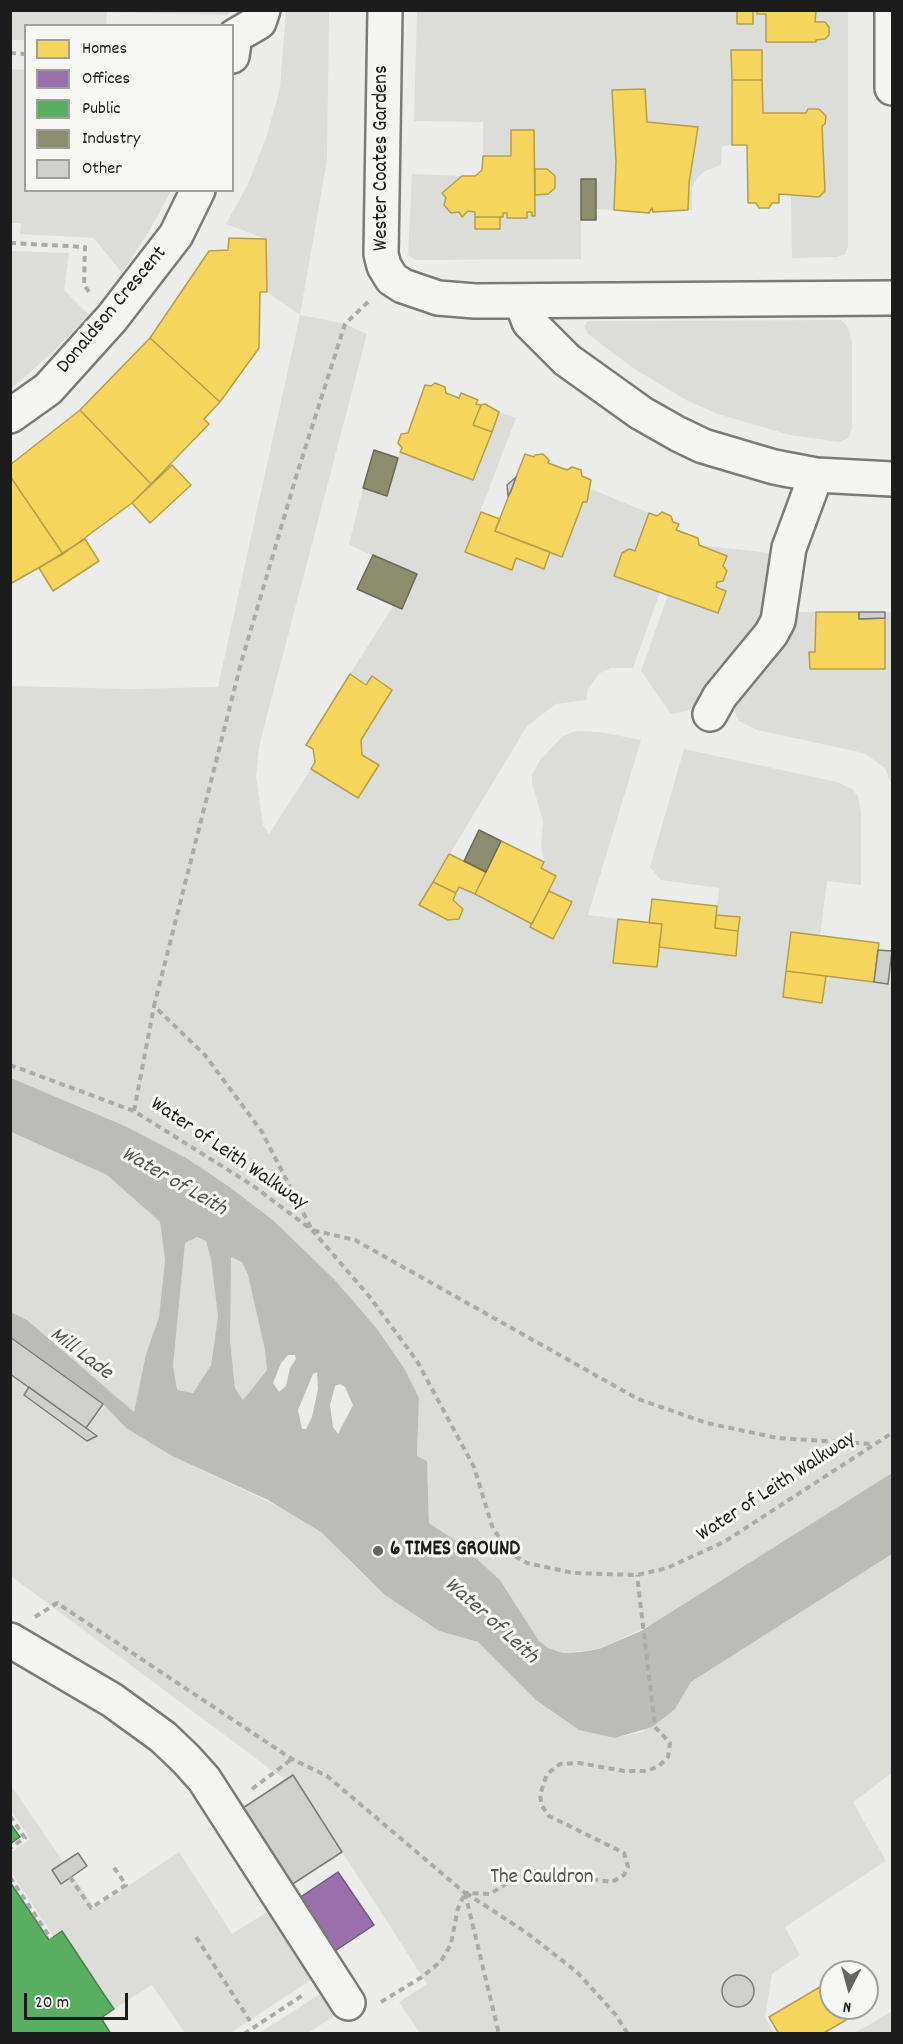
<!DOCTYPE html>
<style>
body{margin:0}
#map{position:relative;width:903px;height:2044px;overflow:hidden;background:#ececea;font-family:Dekko,sans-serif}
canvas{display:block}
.frame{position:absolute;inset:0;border:12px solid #1c1c1c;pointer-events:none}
.legend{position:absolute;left:24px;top:24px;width:210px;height:168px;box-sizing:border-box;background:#f6f6f2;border:2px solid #9f9f9c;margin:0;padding:8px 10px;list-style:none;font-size:18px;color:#1c1c1c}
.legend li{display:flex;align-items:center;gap:12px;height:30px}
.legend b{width:30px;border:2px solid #9f9f9c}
.north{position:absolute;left:819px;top:1960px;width:60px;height:60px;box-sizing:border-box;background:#f6f6f2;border:2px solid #9f9f9c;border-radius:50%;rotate:186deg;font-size:16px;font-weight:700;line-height:24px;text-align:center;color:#1c1c1c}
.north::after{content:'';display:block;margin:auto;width:21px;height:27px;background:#656564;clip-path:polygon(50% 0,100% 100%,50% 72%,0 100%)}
.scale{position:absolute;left:24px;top:1993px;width:104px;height:27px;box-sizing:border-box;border:3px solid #1c1c1c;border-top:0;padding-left:8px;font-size:18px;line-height:21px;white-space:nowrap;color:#1c1c1c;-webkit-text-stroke:4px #f6f6f2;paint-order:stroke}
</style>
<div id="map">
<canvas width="903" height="2044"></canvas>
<div class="frame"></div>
<ul class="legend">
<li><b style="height:16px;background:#f6d55c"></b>Homes</li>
<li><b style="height:16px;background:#9970ab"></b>Offices</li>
<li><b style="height:16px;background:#5aae61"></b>Public</li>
<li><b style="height:16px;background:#8c8c6e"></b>Industry</li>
<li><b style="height:16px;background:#cfcfce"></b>Other</li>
</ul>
<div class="north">N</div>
<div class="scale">20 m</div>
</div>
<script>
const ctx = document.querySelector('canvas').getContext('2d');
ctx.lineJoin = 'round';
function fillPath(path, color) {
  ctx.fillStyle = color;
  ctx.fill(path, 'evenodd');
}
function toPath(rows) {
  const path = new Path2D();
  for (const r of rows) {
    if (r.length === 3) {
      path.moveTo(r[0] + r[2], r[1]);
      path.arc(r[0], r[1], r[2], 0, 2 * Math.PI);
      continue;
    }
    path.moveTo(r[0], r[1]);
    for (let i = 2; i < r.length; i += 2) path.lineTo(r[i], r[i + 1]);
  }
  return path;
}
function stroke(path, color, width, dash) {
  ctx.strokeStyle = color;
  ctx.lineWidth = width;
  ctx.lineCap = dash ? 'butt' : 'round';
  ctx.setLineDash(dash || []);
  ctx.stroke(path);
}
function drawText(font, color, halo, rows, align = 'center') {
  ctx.font = font + ' Dekko,sans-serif';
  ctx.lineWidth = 6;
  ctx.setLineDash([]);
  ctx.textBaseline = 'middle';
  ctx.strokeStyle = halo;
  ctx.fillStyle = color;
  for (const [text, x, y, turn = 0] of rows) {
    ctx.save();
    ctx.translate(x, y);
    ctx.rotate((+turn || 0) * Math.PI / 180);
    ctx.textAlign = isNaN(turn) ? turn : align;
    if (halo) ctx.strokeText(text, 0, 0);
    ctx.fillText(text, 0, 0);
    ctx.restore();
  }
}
fillPath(toPath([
 [11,10,231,10,231,11,227,15,107,12,106,25,26,26,25,40,11,40],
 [737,10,737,24,753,24,753,11,757,11,758,14,766,14,766,42,815,42,816,40,825,39,829,35,829,27,825,22,815,22,816,11,848,11,848,246,845,254,837,257,792,258,791,195,819,197,825,191,822,126,825,124,826,116,808,109,806,113,763,113,762,50,731,51,732,145,722,146,721,165,705,171,697,178,692,188,692,210,688,210,689,183,698,127,647,122,645,89,612,90,616,162,614,210,596,209,596,179,581,179,581,259,416,260,408,255,412,174,462,176,442,192,446,198,444,205,451,213,459,212,462,216,468,211,475,212,476,229,500,229,500,217,503,217,503,213,507,213,507,218,527,212,532,212,535,216,535,195,548,194,555,188,555,176,547,169,535,169,534,130,511,130,511,156,483,156,483,122,414,121,417,11],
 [286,11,329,11,327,160,300,315,345,324,367,334,259,746,256,776,263,825,269,834,311,769,358,798,378,766,362,755,361,740,392,690,372,677,366,685,350,674,394,605,402,609,417,575,349,545,363,488,387,495,400,452,473,480,499,412,516,418,465,551,512,569,516,558,543,568,550,552,583,502,587,501,591,489,649,513,635,551,629,549,622,553,614,576,660,592,633,668,611,668,600,673,588,689,586,700,556,704,527,726,419,905,448,920,456,921,463,912,459,904,453,900,459,887,532,924,530,928,553,939,571,902,549,891,541,868,544,862,541,845,543,821,532,783,532,775,540,760,563,736,576,731,600,732,641,740,588,915,618,919,613,963,657,967,659,947,736,956,740,917,716,915,719,888,661,880,650,867,684,749,837,782,852,789,858,796,861,812,861,885,827,881,820,936,791,933,783,997,822,1002,826,976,888,983,892,951,892,1473,659,1621,599,1649,563,1653,548,1648,539,1641,500,1580,462,1545,429,1523,427,1461,417,1456,419,1398,334,1279,274,1221,231,1188,125,1126,11,1078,11,686,131,689,218,687,300,315,267,292,266,239,226,224,248,184,267,135,280,88],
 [10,69,25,70,26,190,171,191,151,228,122,273,94,238,20,234,21,223,11,223],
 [11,251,69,253,64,290,89,315,52,353,11,389],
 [841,320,847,326,852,341,852,429,848,438,840,442,790,435,718,414,688,401,633,368,588,334,584,326,588,321],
 [699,545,769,553,767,607,758,625,698,701,687,711,671,714,641,671,668,595,718,613,726,591,716,587,717,582,723,580,727,571,723,566,726,556],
 [797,612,816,612,815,652,809,652,810,669,885,612,892,612,892,786,885,768,864,753,757,730,739,721,735,713,735,701,792,627],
 [10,1132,107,1175,160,1222,165,1260,159,1317,146,1354,134,1413,27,1320,11,1312],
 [197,1236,206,1241,211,1259,218,1317,211,1365,193,1393,176,1390,173,1366,185,1243],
 [230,1257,242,1261,248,1275,265,1350,267,1370,243,1400,235,1388,230,1340],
 [10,1374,29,1387,24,1396,87,1441,96,1436,86,1428,103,1404,126,1428,172,1456,296,1515,321,1532,368,1579,420,1619,439,1631,478,1642,615,1738,642,1732,682,1697,691,1682,892,1554,892,1773,853,1802,886,1861,785,1927,800,1955,772,1974,765,2017,774,2033,420,2033,399,2002,427,1984,293,1775,286,1779,274,1772,11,1576],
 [10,1784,95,1908,179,1852,232,1934,267,1912,311,1980,230,2033,185,2033,152,1985,114,2009,63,1932,54,1937,11,1872,11,1852,30,1839,11,1810],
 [320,1994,334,2016,308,2033,259,2033],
 [892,2011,892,2033,853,2033,867,2026]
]), '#dcdcd9');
fillPath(toPath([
 [11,1078,125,1126,188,1159,231,1188,274,1221,334,1279,377,1329,404,1368,419,1398,417,1456,427,1461,429,1523,462,1545,500,1580,539,1641,548,1648,563,1653,581,1652,599,1649,641,1631,892,1473,892,1554,691,1682,675,1709,652,1727,615,1738,579,1730,536,1700,478,1642,439,1631,385,1595,321,1532,268,1500,172,1456,126,1428,103,1404,11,1337,11,1312,27,1320,134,1412,146,1354,159,1317,165,1260,160,1222,107,1175,11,1132],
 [197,1237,206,1241,211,1259,218,1317,211,1365,193,1393,177,1390,173,1366,185,1243],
 [231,1257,242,1262,248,1275,265,1350,267,1370,243,1400,235,1388,230,1340],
 [288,1355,295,1355,296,1359,290,1368,286,1386,279,1392,273,1383,281,1363],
 [317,1372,318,1389,312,1417,306,1429,302,1429,298,1410,313,1374],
 [340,1384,345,1387,353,1405,338,1434,333,1427,330,1405,335,1386]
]), '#bbbbb8');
const homes = toPath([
 [737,10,753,10,753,24,737,24,737,10],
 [757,10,816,10,815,22,825,22,829,27,829,35,825,39,816,40,816,42,766,42,766,14,757,14,757,10],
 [731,50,762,50,762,80,732,80,731,50],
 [732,80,762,80,763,113,806,113,808,109,819,109,826,116,825,124,822,126,825,191,819,197,779,194,779,203,772,203,769,208,759,208,756,203,748,203,747,145,732,145,732,80],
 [645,89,647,122,698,127,689,183,688,210,653,212,652,208,649,213,614,210,616,162,612,90,645,89],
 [511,130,534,130,535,216,532,216,532,212,527,212,527,218,507,218,507,213,503,213,503,217,475,217,475,212,468,211,462,217,459,212,451,213,444,205,446,198,442,193,462,176,475,176,482,170,483,156,511,156,511,130],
 [535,169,547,169,555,176,555,188,548,194,535,195,535,169],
 [475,217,500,217,500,229,475,229,475,217],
 [229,238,266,239,267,292,260,292,259,348,220,402,150,338,209,251,228,250,229,238],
 [150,338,220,402,204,419,209,424,151,484,80,410,150,338],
 [435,383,445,387,446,393,459,398,461,393,478,400,476,404,481,405,473,425,492,432,473,480,400,452,402,448,398,443,401,434,408,433,425,385,431,386,435,383],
 [485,404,499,412,492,432,473,425,481,405,485,404],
 [80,410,151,484,132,503,63,554,10,476,10,465,80,410],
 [525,454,534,457,535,455,543,454,549,460,548,463,567,470,572,467,581,470,582,476,591,480,587,502,583,502,562,557,495,531,525,454],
 [172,465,191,485,150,523,132,503,172,465],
 [10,476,63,554,10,584,10,476],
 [481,512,500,519,495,531,550,552,544,569,516,558,512,570,465,552,481,512],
 [662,512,671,516,673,522,679,524,676,530,698,538,699,545,727,556,723,566,727,571,723,581,717,582,716,587,726,591,718,613,614,576,622,553,629,549,635,551,649,513,657,516,662,512],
 [85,539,99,561,53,591,39,568,85,539],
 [816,612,859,612,859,619,885,618,885,669,810,669,809,652,815,652,816,612],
 [350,674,366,685,372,676,392,690,361,740,362,755,379,765,358,798,311,769,315,762,313,749,306,745,350,674],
 [501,841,544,862,541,868,556,876,532,924,475,894,501,841],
 [449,854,486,872,475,894,459,887,456,893,433,882,449,854],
 [433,882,456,893,453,900,463,909,459,919,448,920,419,905,433,882],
 [549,891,572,902,553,939,530,927,549,891],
 [652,899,717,906,715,928,738,931,736,956,659,947,662,924,649,923,652,899],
 [716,915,740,917,738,931,715,928,716,915],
 [618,919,662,924,657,967,613,963,618,919],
 [791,932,879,943,874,982,786,971,791,932],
 [786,971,826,976,822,1003,783,997,786,971],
 [825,1984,831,1994,831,2008,839,2008,846,2020,822,2034,779,2034,769,2017,825,1984]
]);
fillPath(homes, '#f6d55c');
stroke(homes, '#b59e49', 1.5);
const offices = toPath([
 [338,1872,374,1925,335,1951,299,1898,338,1872]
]);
fillPath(offices, '#9970ab');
stroke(offices, '#745780', 1.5);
const public = toPath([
 [10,1823,20,1837,10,1844,10,1823],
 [10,1882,49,1940,62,1931,105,1996,114,2009,101,2018,111,2034,10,2034,10,1882]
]);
fillPath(public, '#5aae61');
stroke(public, '#47824c', 1.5);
const industry = toPath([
 [581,179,596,179,596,220,581,220,581,179],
 [374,450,398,458,387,496,363,488,374,450],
 [373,555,417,574,402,609,357,589,373,555],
 [479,830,501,841,486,872,464,861,479,830]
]);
fillPath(industry, '#8c8c6e');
stroke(industry, '#6a6a55', 1.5);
const building = toPath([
 [516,477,511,491,508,496,507,485,516,477],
 [859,612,885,612,885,618,859,619,859,612],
 [878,950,892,951,888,984,874,982,878,950],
 [10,1337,103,1404,86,1428,10,1374,10,1337],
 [29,1387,86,1428,97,1436,87,1441,24,1395,29,1387],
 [293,1775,342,1852,291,1885,243,1808,293,1775],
 [78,1853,87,1866,61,1884,52,1870,78,1853],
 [738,1991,16]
]);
fillPath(building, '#cfcfce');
stroke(building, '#7a7a79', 1.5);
const minor = toPath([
 [385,10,381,254,384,266,392,279,403,286,438,298,475,301,892,298],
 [892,10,892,88],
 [232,56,235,36,259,22,263,10],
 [521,301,529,322,567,360,641,413,678,434,703,446,774,467,816,475,892,479],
 [10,416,48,389,112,318,176,235,198,190],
 [710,714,720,696,771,634,778,621,789,548,816,475],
 [10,1640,112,1700,163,1737,186,1759,204,1779,348,2003]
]);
stroke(minor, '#7a7a79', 38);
stroke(toPath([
 [10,53,26,54],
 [10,243,85,247,84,285,90,293],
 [368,302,345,324,296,477,241,663,154,1006,205,1055,262,1132,312,1230,355,1240,638,1399,707,1423,778,1438,873,1444],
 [10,1065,134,1111,252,1185,312,1230,369,1296,417,1361,474,1467,493,1529,513,1555,527,1563,573,1573,637,1575,667,1568,724,1542,892,1433],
 [134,1111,154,1006],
 [35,1617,57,1603,292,1759,327,1776,465,1893,490,1894,512,1880,535,1871,612,1882,624,1875,628,1867,624,1853,549,1816,542,1806,540,1795,547,1774,560,1764,579,1763,624,1771,647,1771,659,1766,668,1757,670,1743,655,1727,637,1575],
 [252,1789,292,1759],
 [10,1816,25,1838,10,1848],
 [10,1877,51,1939],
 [70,1877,91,1908,126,1885,113,1866],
 [465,1893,499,2034],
 [466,1893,527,1933,577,1972,615,2014,628,2034],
 [196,1937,250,2021],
 [381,2002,422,1977,441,1961,451,1944,458,1908,465,1893],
 [244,2034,303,1995]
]), '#aaaaa9', 4, [6, 4.5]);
stroke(minor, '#f4f4f2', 33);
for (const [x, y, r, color] of [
 [378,1551,6,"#656564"]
]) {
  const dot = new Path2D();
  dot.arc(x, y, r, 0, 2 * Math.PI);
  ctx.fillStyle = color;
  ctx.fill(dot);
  stroke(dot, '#f6f6f2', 2);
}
drawText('21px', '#1c1c1c', '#f6f6f2', [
 ["Wester Coates Gardens",383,158,-90],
 ["Donaldson Crescent",113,311,-50],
 ["Water of Leith Walkway",228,1155,34],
 ["Water of Leith Walkway",777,1488,-33]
]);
drawText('bold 21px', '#1c1c1c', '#f6f6f2', [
 ["6 TIMES GROUND",390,1551]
], 'left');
drawText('21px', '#515151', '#f6f6f2', [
 ["The Cauldron",542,1879]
]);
drawText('italic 22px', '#535352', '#f6f6f2', [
 ["Water of Leith",173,1183,30],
 ["Mill Lade",80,1355,37],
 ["Water of Leith",490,1622,42]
]);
</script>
